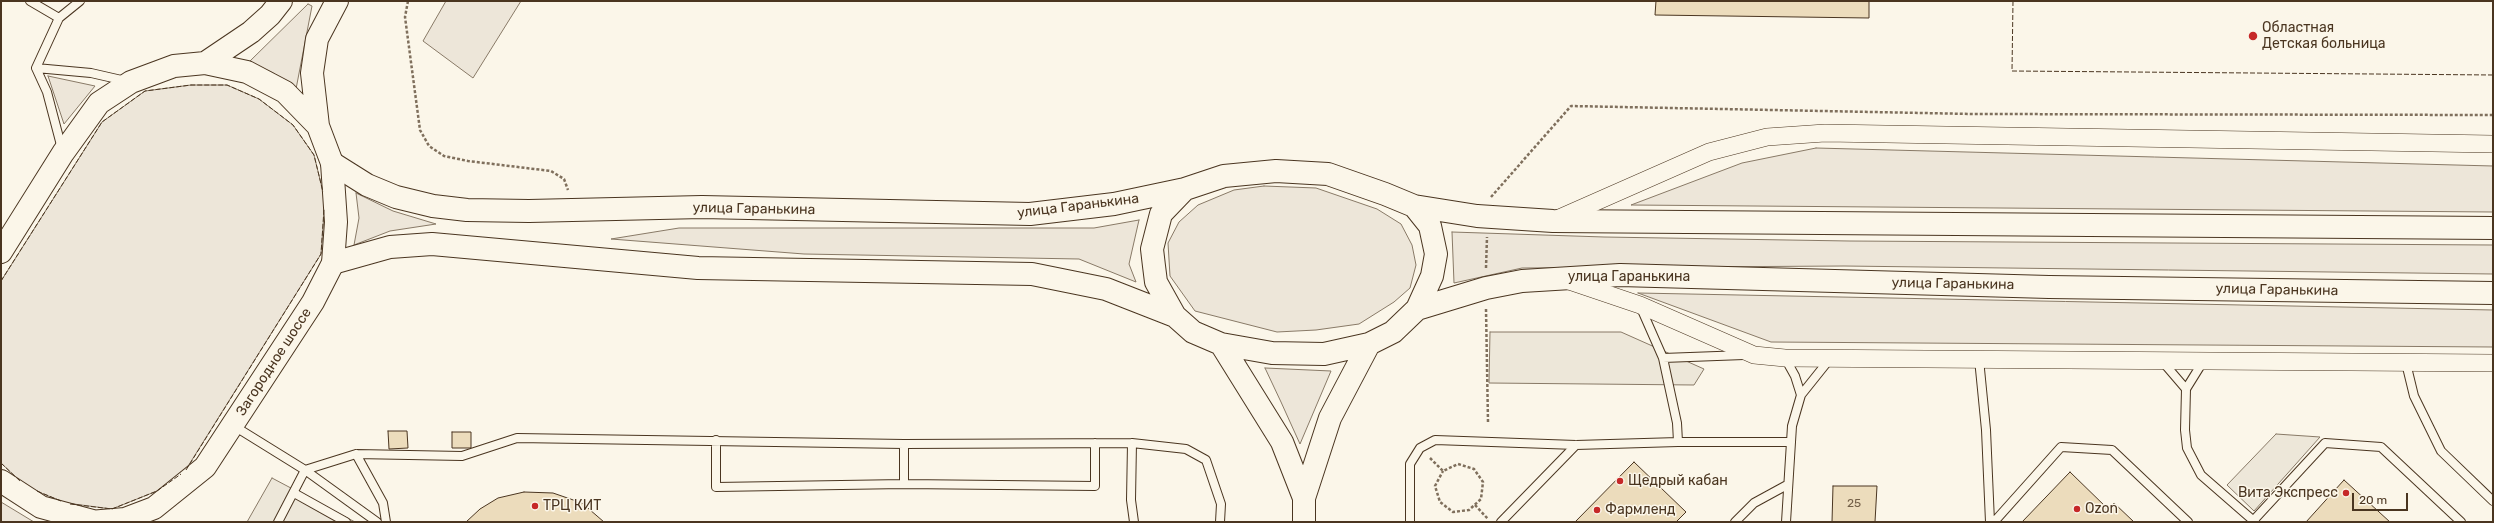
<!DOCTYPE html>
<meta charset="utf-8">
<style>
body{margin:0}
#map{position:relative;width:2494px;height:523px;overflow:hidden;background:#fbf6e9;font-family:Rubik,sans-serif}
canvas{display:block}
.frame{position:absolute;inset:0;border:2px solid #4a3520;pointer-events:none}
.scale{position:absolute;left:2352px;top:493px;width:56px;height:18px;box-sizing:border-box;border:2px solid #4a3520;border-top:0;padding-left:5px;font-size:12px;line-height:14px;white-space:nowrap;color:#4a3520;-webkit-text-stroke:3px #fbf6e9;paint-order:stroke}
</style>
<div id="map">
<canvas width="2494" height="523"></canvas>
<div class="frame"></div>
<div class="scale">20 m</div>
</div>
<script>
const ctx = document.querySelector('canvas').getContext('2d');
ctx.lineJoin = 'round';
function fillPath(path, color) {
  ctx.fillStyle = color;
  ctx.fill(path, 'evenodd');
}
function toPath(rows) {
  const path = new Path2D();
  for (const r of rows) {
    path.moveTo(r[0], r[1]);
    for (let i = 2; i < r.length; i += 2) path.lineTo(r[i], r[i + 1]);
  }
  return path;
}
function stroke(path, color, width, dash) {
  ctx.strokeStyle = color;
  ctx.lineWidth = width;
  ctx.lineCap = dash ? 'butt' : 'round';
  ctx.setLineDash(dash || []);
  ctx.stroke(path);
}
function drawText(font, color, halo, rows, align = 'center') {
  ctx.font = font + ' Rubik,sans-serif';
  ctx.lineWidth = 3;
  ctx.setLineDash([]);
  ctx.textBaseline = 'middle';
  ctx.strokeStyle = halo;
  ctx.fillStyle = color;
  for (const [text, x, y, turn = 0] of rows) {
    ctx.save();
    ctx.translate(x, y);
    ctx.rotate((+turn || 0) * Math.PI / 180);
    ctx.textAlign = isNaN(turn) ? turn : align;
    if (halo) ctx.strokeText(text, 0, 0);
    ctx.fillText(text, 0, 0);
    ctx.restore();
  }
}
const green = toPath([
 [446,1,521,1,473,78,423,41,446,1],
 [308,4,312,6,296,89,273,73,249,62,308,4],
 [48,76,95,86,64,124,48,76],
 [191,85,227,85,259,99,293,125,314,155,325,200,321,254,185,471,157,491,112,509,66,503,26,487,1,463,1,281,102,122,145,91,191,85],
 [1816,148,2493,166,2493,212,1631,205,1742,163,1816,148],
 [1264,186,1316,188,1377,209,1401,224,1412,245,1416,265,1410,288,1394,302,1359,324,1316,330,1277,332,1195,311,1170,276,1168,243,1179,222,1198,205,1234,190,1264,186],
 [356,193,393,211,436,224,390,231,354,245,359,218,356,193],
 [1139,220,1129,264,1136,282,1079,259,804,254,611,239,679,228,1094,228,1139,220],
 [1452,232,1604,237,1849,241,2493,245,2493,274,1844,266,1522,268,1454,283,1452,232],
 [1638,293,2493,310,2493,347,1771,342,1638,293],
 [1265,368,1331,371,1300,444,1281,402,1265,368],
 [1,502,34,522,1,522,1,502]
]);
fillPath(green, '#ede6d9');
stroke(green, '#887966', 1);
const parking = toPath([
 [1490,332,1621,332,1704,369,1694,385,1489,383,1490,332],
 [2276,434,2320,437,2254,511,2227,485,2276,434],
 [272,478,355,522,247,522,272,478]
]);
fillPath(parking, '#ede7d9');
stroke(parking, '#887966', 1);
const building = toPath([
 [1656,1,1869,1,1869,18,1655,15,1656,1],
 [388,431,407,431,408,448,389,449,388,431],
 [452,432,471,432,471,448,452,448,452,432],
 [1634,462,1686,512,1676,522,1575,522,1634,462],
 [2070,472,2108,509,2114,503,2134,522,2022,522,2070,472],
 [2344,480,2390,522,2306,522,2344,480],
 [1833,486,1877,486,1875,522,1832,522,1833,486],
 [524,492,553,493,582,503,604,522,466,522,480,509,498,498,524,492]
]);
fillPath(building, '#ecdcbc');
stroke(building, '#4a3520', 1);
const lane = toPath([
 [30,1,59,18],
 [36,68,91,73,126,81],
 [62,149,47,92,36,68,59,18,80,1],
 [1663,358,1744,355],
 [1785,358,1795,376,1801,395],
 [1979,359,1986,430,1990,522],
 [2204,360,2186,389,2185,430,2187,448,2201,475,2255,522],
 [2162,361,2186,389],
 [2406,363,2414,396,2441,451,2493,501],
 [234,426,305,470,377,522],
 [716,440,716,487,904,484,1095,486,1095,443],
 [1678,442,1790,442],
 [1132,443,1186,449,1206,460,1221,504,1220,522],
 [904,444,904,484],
 [356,454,383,503,386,522],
 [294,493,346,522],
 [278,522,305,470,356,454,462,456,517,438,904,444,1132,443,1131,500,1134,522],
 [1410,522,1410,464,1420,448,1435,440,1576,445,1678,442,1677,423,1663,358,1641,308],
 [1501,522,1576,445],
 [1735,522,1754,503,1787,485],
 [1786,522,1792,426,1801,395,1829,360],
 [1994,522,2061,447,2112,450,2188,522],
 [2252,522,2325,443,2381,447,2461,522]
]);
const street = toPath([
 [1557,219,1709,152,1767,137,1825,133,2493,144],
 [1569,281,1640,305,1754,355,1785,358,2493,363]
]);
const secondary = toPath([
 [332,163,367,185,396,197,433,206,467,210,529,211,702,207,1030,214,1114,204,1185,189],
 [1276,171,1328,174,1385,194,1414,206,1430,226,1436,254,1432,276,1417,309,1393,332,1369,344,1324,354,1272,353,1221,344,1193,332,1175,316,1156,282,1154,266,1152,249,1161,214,1185,189,1224,176,1276,171],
 [1414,206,1477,216,1553,221,2493,228],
 [333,263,390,247,432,244,698,268,1032,274,1106,289,1175,316],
 [1417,309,1486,288,1522,281,1620,275,2049,287,2493,293],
 [1221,344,1282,442,1304,498],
 [1304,522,1304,498,1330,418,1369,344]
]);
const highway = toPath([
 [205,63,251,32,270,15,281,1],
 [1,252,63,153,99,103,131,82,174,66,205,63,247,72,285,92,318,126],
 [1,481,41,507,93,521],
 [90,522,125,519,154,508,205,467,313,302,333,263,336,222,332,163,318,126,312,73,317,39,337,1]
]);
stroke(lane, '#4a3520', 10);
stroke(street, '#4a3520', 18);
stroke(secondary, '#4a3520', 24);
stroke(highway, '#4a3520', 24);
stroke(toPath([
 [408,1,405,17,420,130,429,146,444,156,468,161,551,171,564,179,568,190],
 [1491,197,1571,106,1973,114,2493,115],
 [1486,268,1487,237],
 [1486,309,1488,422],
 [1430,458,1443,471,1458,464,1474,469,1483,482,1481,499,1469,510,1453,512,1440,502,1435,486,1443,471],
 [1475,505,1488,519]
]), '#7f6f5c', 2.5, [3, 2]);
stroke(lane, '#fbf6e9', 8);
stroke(street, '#fbf6e9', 17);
stroke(secondary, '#fbf6e9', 22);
stroke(highway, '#fbf6e9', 22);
stroke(toPath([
 [2013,1,2012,71,2493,75],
 [1,281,102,122,145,91,191,85,227,85,259,99,293,125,314,155,323,192],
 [1,463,20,481],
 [186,470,321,254,324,209],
 [37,491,61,501],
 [70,504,112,509,157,491,181,474]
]), '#4a3520', 1, [5, 2]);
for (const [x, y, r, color] of [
 [2253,36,5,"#c62828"],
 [1620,481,4,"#c62828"],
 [2346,493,4,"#c62828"],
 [535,506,4,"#c62828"],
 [2077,509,4,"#c62828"],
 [1597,510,4,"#c62828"]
]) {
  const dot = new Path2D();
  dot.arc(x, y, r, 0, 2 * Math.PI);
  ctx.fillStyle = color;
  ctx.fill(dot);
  stroke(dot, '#fbf6e9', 1.5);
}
drawText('12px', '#725f47', null, [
 ["25",1854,504]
]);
drawText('14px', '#4a3520', '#fbf6e9', [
 ["Областная",2262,28],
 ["Детская больница",2262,44],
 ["Щедрый кабан",1628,481],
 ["Вита Экспресс",2338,493,"right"],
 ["ТРЦ КИТ",543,506],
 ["Ozon",2085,509],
 ["Фармленд",1605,510]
], 'left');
drawText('14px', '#4a3520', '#fbf6e9', [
 ["улица Гаранькина",1078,206,-7],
 ["улица Гаранькина",754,209,1],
 ["улица Гаранькина",1629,277],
 ["улица Гаранькина",1953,284,1],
 ["улица Гаранькина",2277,290,1],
 ["Загородное шоссе",274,362,-57]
]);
</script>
